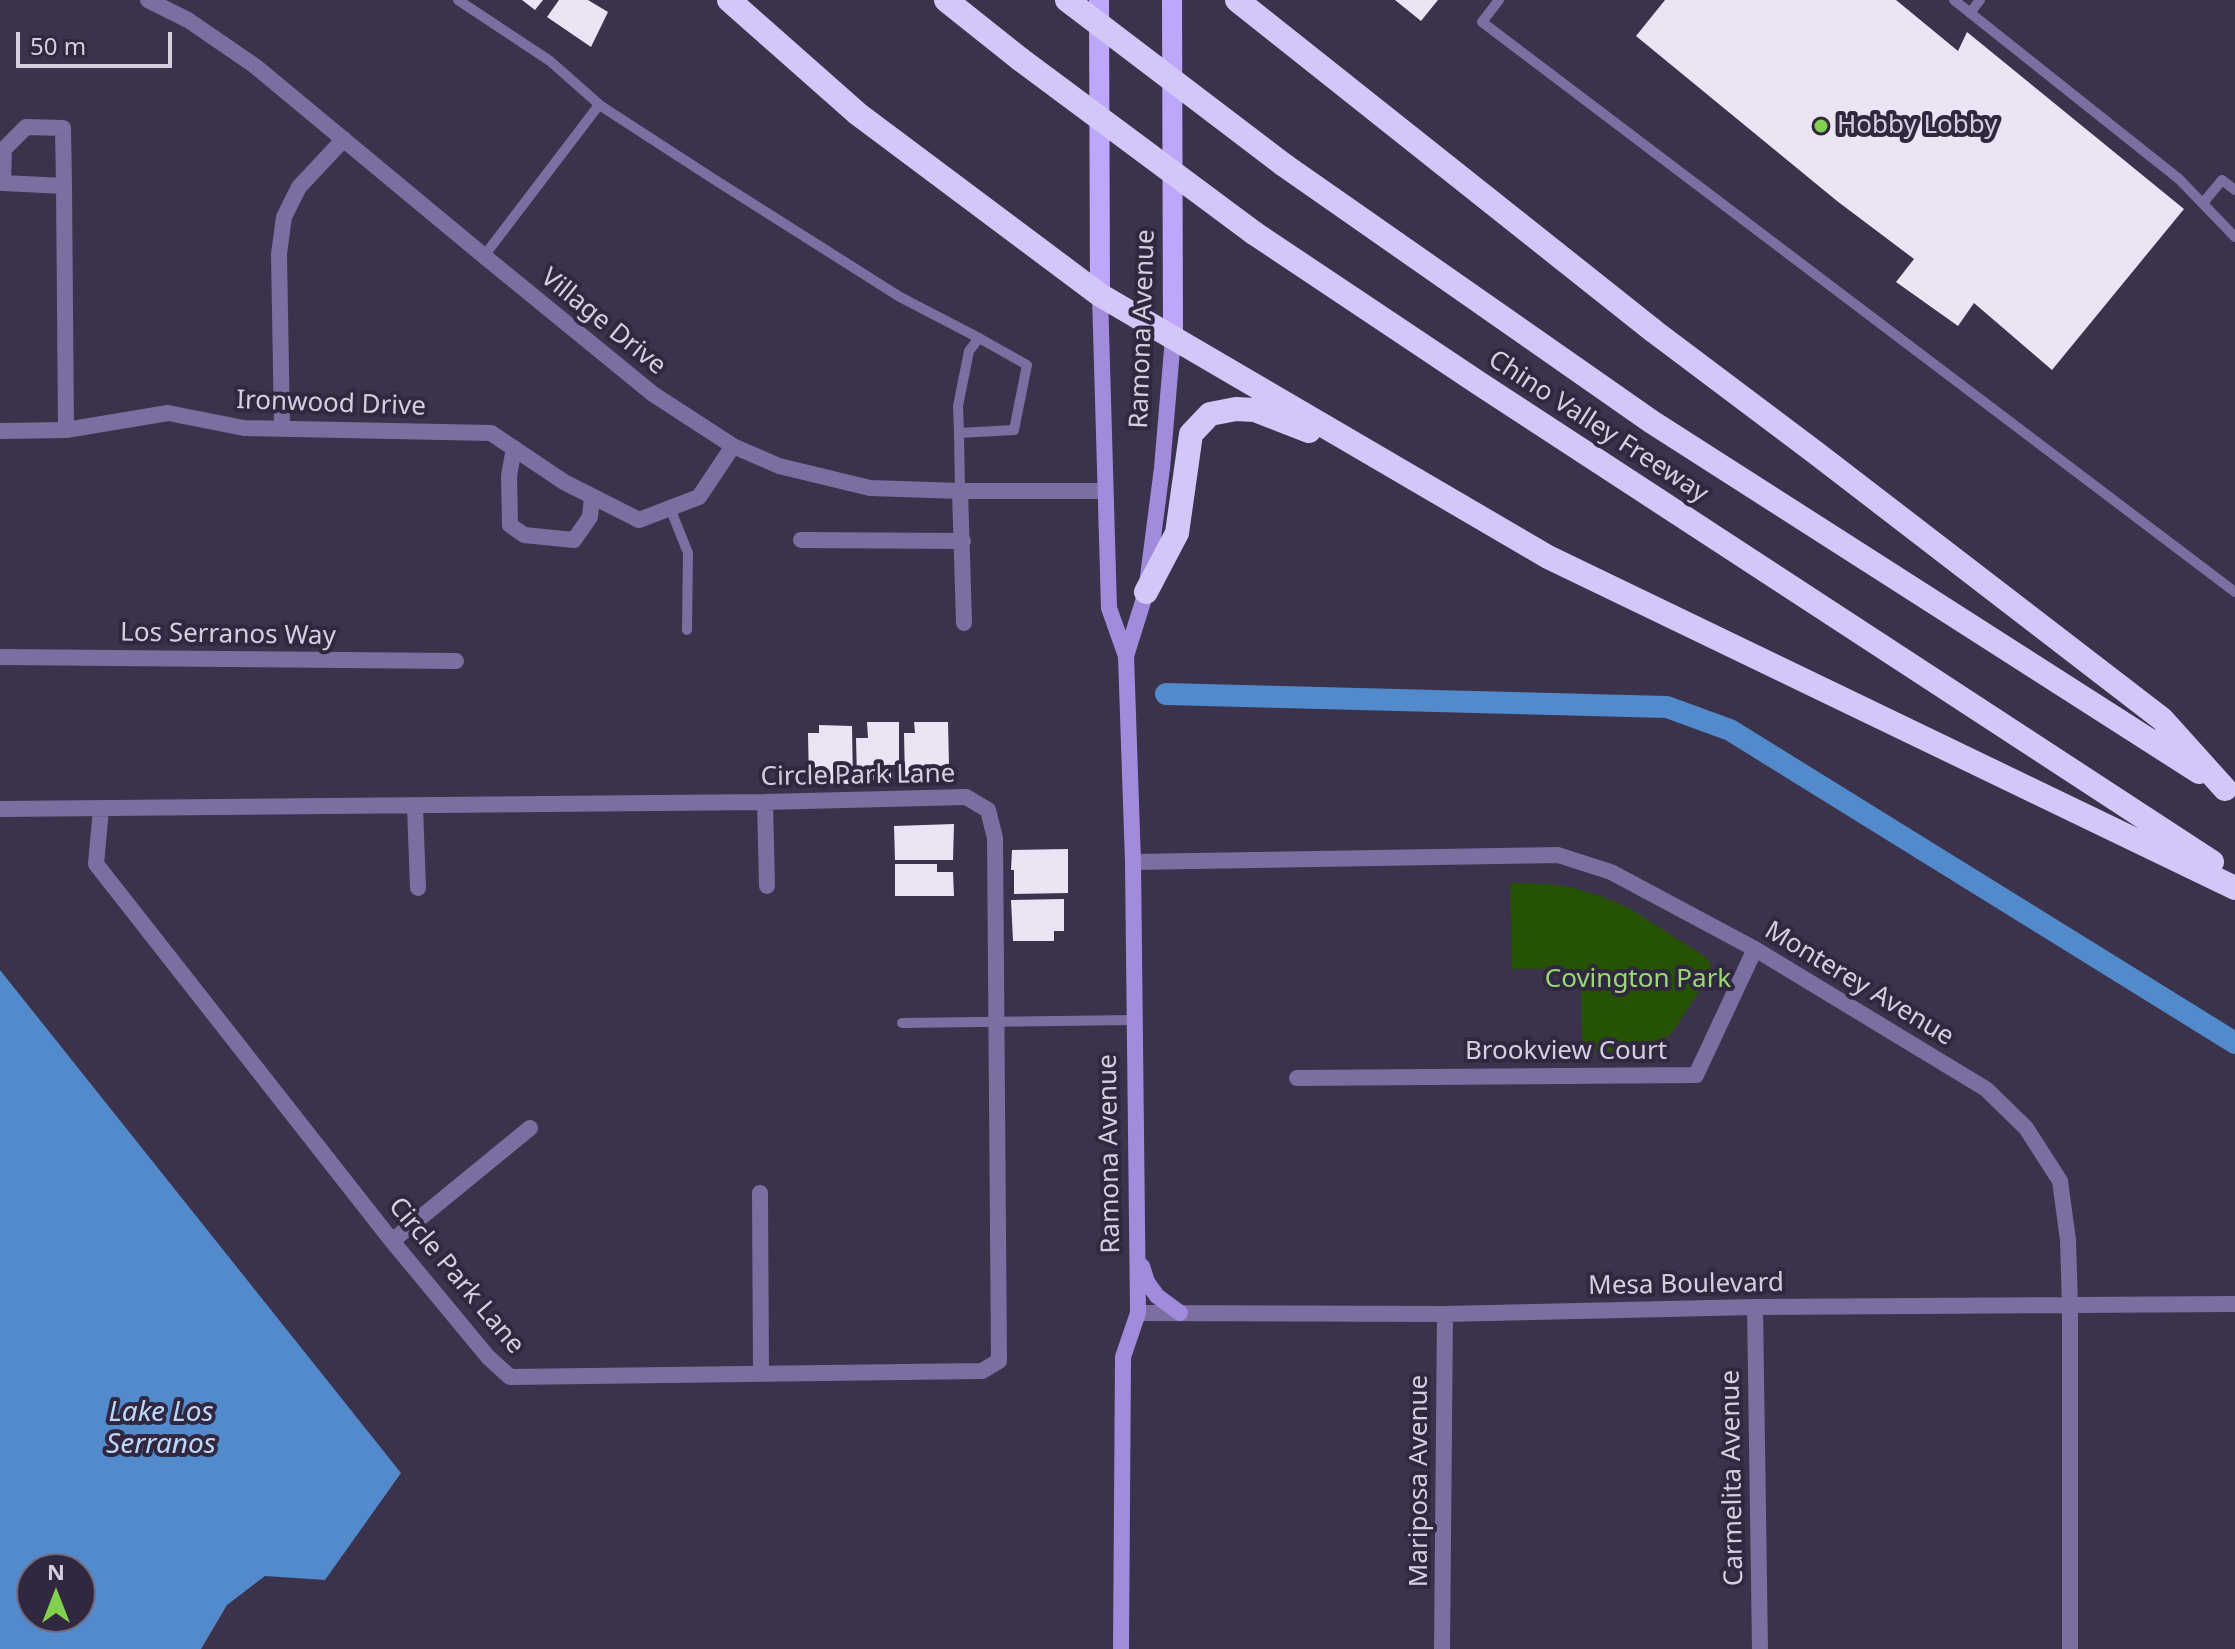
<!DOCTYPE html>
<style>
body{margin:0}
#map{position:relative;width:2235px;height:1649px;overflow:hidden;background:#3b324b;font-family:"Noto Sans",sans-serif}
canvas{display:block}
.north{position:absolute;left:16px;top:1553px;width:80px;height:80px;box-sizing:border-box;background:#312840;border:2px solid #726b7f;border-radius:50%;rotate:0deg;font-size:22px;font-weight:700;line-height:32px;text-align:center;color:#d4cfde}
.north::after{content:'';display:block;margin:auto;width:28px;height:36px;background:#83d04f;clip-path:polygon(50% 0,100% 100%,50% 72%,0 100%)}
.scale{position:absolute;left:16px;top:32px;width:156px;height:36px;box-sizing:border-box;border:4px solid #d4cfde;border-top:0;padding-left:10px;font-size:24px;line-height:28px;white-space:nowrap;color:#d4cfde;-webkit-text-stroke:6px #312840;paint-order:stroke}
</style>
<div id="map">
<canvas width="2235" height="1649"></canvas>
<div class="north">N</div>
<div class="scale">50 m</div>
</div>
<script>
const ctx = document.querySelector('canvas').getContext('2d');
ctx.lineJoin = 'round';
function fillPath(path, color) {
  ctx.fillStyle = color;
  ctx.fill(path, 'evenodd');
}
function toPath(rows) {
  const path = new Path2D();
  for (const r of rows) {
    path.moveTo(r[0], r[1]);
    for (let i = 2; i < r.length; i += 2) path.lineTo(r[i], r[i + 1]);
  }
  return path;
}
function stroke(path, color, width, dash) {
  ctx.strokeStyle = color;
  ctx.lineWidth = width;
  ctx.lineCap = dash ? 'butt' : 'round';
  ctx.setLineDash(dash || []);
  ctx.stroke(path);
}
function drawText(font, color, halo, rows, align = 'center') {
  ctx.font = font + ' "Noto Sans",sans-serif';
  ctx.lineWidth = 8;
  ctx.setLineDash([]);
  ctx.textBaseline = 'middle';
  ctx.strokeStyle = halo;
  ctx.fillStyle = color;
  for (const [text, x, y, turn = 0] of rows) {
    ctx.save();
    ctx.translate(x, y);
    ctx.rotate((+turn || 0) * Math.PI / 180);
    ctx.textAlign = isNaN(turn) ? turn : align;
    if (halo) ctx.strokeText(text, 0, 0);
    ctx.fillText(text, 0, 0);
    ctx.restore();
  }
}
fillPath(toPath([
 [1510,883,1545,884,1571,887,1603,897,1629,908,1706,957,1711,965,1709,976,1674,1030,1669,1036,1645,1045,1611,1052,1582,1053,1581,969,1512,969]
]), '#265203');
fillPath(toPath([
 [0,970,401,1473,325,1580,265,1576,227,1605,201,1649,0,1649],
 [32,1569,80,1569,80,1617,32,1617]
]), '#528acc');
stroke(toPath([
 [1166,694,1667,707,1730,730,2235,1043]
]), '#528acc', 22);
fillPath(toPath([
 [522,0,543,0,535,10],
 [559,0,588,0,608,12,591,47,547,17],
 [1395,0,1438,0,1421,21],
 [1665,0,1896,0,1958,51,1967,32,2184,209,2052,370,1974,303,1958,326,1896,282,1914,259,1837,201,1636,36],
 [867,722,899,722,899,765,891,765,891,780,857,780,856,738,868,738],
 [914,722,948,722,949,765,939,766,939,780,905,780,904,733,915,733],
 [819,725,852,726,853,784,809,783,808,733,819,733],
 [954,824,953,860,895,860,894,826],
 [1068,849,1068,893,1014,894,1014,870,1011,870,1012,850],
 [895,864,937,864,937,872,953,872,954,896,895,896],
 [1064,899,1064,931,1054,931,1054,941,1013,941,1011,900]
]), '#eae4f5');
stroke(toPath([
 [458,0,550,61,601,106,712,178,900,297,979,338,1027,365,1014,430,959,433,958,406,969,351,979,338],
 [1499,0,1482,22,2235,592],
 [1954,0,2179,179,2235,237],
 [1970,13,1980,0],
 [2203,203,2222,180,2235,190],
 [484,256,599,105],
 [959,433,960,491],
 [670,508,688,553,687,630],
 [902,1023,1134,1020]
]), '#7c6ea1', 10);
stroke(toPath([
 [148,0,188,20,255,66,484,256,653,394,733,446,779,466,870,488,960,491,1105,491],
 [64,186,3,183,4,149,26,127,63,128,64,186,66,430],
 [282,427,279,254,284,217,299,187,344,139],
 [0,431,66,430,168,413,244,428,491,433,564,482,639,520,699,497,733,446],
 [514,448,509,476,510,525,524,535,574,540,590,517,592,497],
 [960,491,964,623],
 [801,540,963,541],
 [0,657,456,661],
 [765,802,767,886],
 [415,806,418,888],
 [0,809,765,802,966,797,988,810,995,838,999,1361,982,1371,510,1377,488,1357,392,1241,96,864,101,809],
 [1133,862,1558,855,1611,872,1755,949,1986,1089,2026,1128,2060,1181,2068,1240,2070,1305,2070,1649],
 [1297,1078,1696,1075,1755,949],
 [760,1193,761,1373],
 [392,1241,530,1128],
 [1755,1307,1760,1649],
 [1138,1313,1445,1314,1755,1307,2235,1304],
 [1442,1649,1445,1314]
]), '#7c6ea1', 16);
stroke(toPath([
 [1100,295,1109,608,1126,656,1133,862,1138,1313,1123,1357,1121,1649],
 [1126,656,1146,592,1162,468,1173,338],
 [1142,1266,1147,1282,1157,1296,1180,1313]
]), '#a28bdd', 16);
stroke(toPath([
 [1099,0,1100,295],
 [1172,0,1173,338]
]), '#bea6fa', 20);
stroke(toPath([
 [729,0,858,114,1100,295,1548,557,2235,888],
 [946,0,1020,59],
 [1237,0,1655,332,1816,453,2162,719,2225,789],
 [1284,165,1652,422,2199,772],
 [1254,233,1480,384,2212,862],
 [1146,592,1177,533,1191,434,1210,414,1236,409,1255,410,1309,431]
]), '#d3c7f9', 24);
stroke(toPath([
 [1067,0,1284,165],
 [1020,59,1254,233]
]), '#d3c7f9', 24);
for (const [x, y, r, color] of [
 [1821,126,8,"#83d04f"]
]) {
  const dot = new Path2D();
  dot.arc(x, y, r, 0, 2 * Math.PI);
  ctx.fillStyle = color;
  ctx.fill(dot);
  stroke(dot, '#312840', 3);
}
drawText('26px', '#d4cfde', '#312840', [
 ["Hobby Lobby",1837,126]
], 'left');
drawText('26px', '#d4cfde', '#312840', [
 ["Village Drive",603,322,39],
 ["Ramona Avenue",1143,329,-88],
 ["Ironwood Drive",331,404,2],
 ["Chino Valley Freeway",1598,427,33],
 ["Los Serranos Way",228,635,1],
 ["Circle Park Lane",858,776,-1],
 ["Monterey Avenue",1859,984,31],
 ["Brookview Court",1566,1052],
 ["Ramona Avenue",1110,1154,-91],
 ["Circle Park Lane",456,1276,50],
 ["Mesa Boulevard",1686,1285,-1],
 ["Carmelita Avenue",1733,1478,-91],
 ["Mariposa Avenue",1420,1481,-90]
]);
drawText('26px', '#98d976', '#312840', [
 ["Covington Park",1638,980]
]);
drawText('italic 28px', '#bbd8fc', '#312840', [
 ["Lake Los",161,1413],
 ["Serranos",161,1445]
]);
</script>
